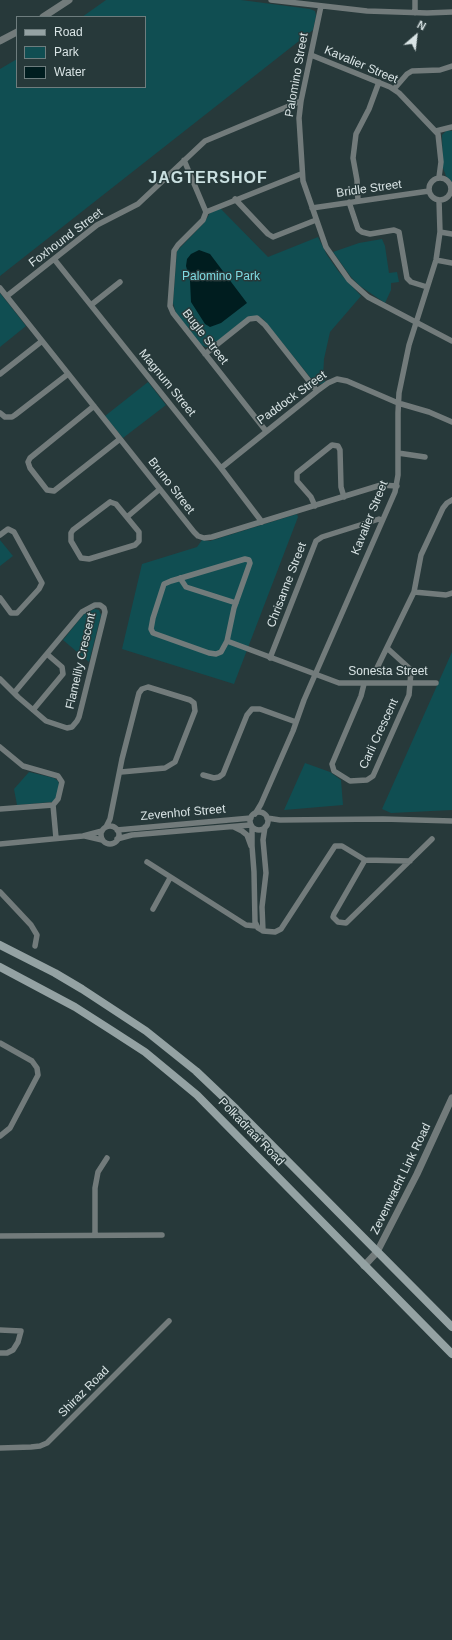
<!DOCTYPE html>
<style>
body{margin:0}
#map{position:relative;width:452px;height:1640px;overflow:hidden;background:#27393a;font-family:Arial,sans-serif}
canvas{display:block}
.legend{position:absolute;left:16px;top:16px;width:130px;height:72px;box-sizing:border-box;background:#27393a;border:1px solid #6e7d7e;margin:0;padding:5px 7px;list-style:none;font-size:12px;color:#d9e4e5}
.legend li{display:flex;align-items:center;gap:8px;height:20px}
.legend b{width:20px;border:1px solid #6e7d7e}
.north{position:absolute;left:396px;top:16px;width:40px;height:40px;-webkit-text-stroke:3px #27393a;paint-order:stroke;rotate:28deg;font-size:11px;font-weight:700;line-height:16px;text-align:center;color:#d9e4e5}
.north::after{content:'';display:block;margin:auto;width:14px;height:18px;background:#d9e4e5;clip-path:polygon(50% 0,100% 100%,50% 72%,0 100%)}
</style>
<div id="map">
<canvas width="452" height="1640"></canvas>
<ul class="legend">
<li><b style="height:5px;background:#94a2a3"></b>Road</li>
<li><b style="height:11px;background:#104e52"></b>Park</li>
<li><b style="height:11px;background:#001d1f"></b>Water</li>
</ul>
<div class="north">N</div>
</div>
<script>
const ctx = document.querySelector('canvas').getContext('2d');
ctx.lineJoin = 'round';
function fillPath(path, color) {
  ctx.fillStyle = color;
  ctx.fill(path, 'evenodd');
}
function toPath(rows) {
  const path = new Path2D();
  for (const r of rows) {
    if (r.length === 3) {
      path.moveTo(r[0] + r[2], r[1]);
      path.arc(r[0], r[1], r[2], 0, 2 * Math.PI);
      continue;
    }
    path.moveTo(r[0], r[1]);
    for (let i = 2; i < r.length; i += 2) path.lineTo(r[i], r[i + 1]);
  }
  return path;
}
function stroke(path, color, width, dash) {
  ctx.strokeStyle = color;
  ctx.lineWidth = width;
  ctx.lineCap = dash ? 'butt' : 'round';
  ctx.setLineDash(dash || []);
  ctx.stroke(path);
}
function drawText(font, color, halo, rows, align = 'center') {
  ctx.font = font + ' Arial,sans-serif';
  ctx.lineWidth = 3;
  ctx.setLineDash([]);
  ctx.textBaseline = 'middle';
  ctx.strokeStyle = halo;
  ctx.fillStyle = color;
  for (const [text, x, y, turn = 0] of rows) {
    ctx.save();
    ctx.translate(x, y);
    ctx.rotate((+turn || 0) * Math.PI / 180);
    ctx.textAlign = isNaN(turn) ? turn : align;
    if (halo) ctx.strokeText(text, 0, 0);
    ctx.fillText(text, 0, 0);
    ctx.restore();
  }
}
fillPath(toPath([
 [106,0,241,0,310,9,315,11,316,16,313,30,0,276,0,69,17,59,17,87,145,87,145,17,82,17],
 [447,130,452,131,452,182,446,176,443,168,442,135],
 [220,208,268,257,318,237,327,255,339,272,361,296,330,332,324,359,323,377,325,382,321,384,314,382,263,319,258,316,249,316,210,347,206,347,201,345,176,313,173,303,177,251,204,223,210,213],
 [382,239,385,246,389,273,397,272,399,282,391,283,391,290,385,303,360,286,351,277,333,252,359,243],
 [0,293,26,326,0,347],
 [148,382,166,405,123,438,105,416],
 [297,514,298,517,234,684,122,649,142,564,197,547,202,540,210,541],
 [0,540,13,556,0,566],
 [95,609,99,610,101,615,89,662,63,640,84,614],
 [452,652,452,810,391,813,382,809],
 [305,763,330,772,341,780,343,805,284,810],
 [29,772,54,778,58,781,59,784,57,797,52,802,17,805,14,789]
]), '#104e52');
fillPath(toPath([
 [199,250,210,254,247,303,221,323,210,327,205,324,191,302,190,280,186,266,187,259,191,254]
]), '#001d1f');
stroke(toPath([
 [271,0,367,11,427,13,452,12],
 [321,6,301,101,299,118,303,181,326,247,349,280,368,297,452,341],
 [415,13,415,0],
 [311,55,390,87,399,93,438,134,441,162,439,177],
 [394,89,407,74,412,71,440,70,452,66],
 [436,131,452,127],
 [184,160,206,212],
 [440,189,11],
 [235,199,268,234,273,237,316,220],
 [358,201,357,180,353,158,356,134,369,109,379,82],
 [349,202,358,229,362,232,370,234,394,230,399,232,407,278,411,282,427,287],
 [312,208,429,191],
 [206,212,203,220,178,245,174,251,170,306,173,313,266,431],
 [206,212,301,174],
 [440,232,452,234],
 [54,259,221,468,262,522],
 [436,260,452,263],
 [0,288,194,532,198,536,204,538,212,537,381,485,397,486],
 [7,296,97,225,138,204,205,141,301,101],
 [91,305,120,282],
 [205,354,249,319,257,318,265,325,317,391],
 [0,374,42,341],
 [94,406,30,458,28,462,30,468,47,490,54,491,120,439],
 [0,413,5,417,12,417,15,415,68,374],
 [398,453,425,457],
 [221,468,317,391,328,383,337,379,347,381,398,403,429,412,452,422],
 [110,502,116,504,139,532,139,541,135,545,89,559,81,558,71,541,71,533,73,530,110,502],
 [315,506,311,497,297,481,297,473,332,445,338,446,340,450,341,487,344,497],
 [127,517,160,489],
 [0,535,8,529,14,532,42,583,39,589,17,613,11,613,0,598],
 [245,559,249,560,250,563,234,608,227,641,221,652,216,654,209,653,153,633,151,629,153,618,164,584,171,581,245,559],
 [180,578,186,587,236,603],
 [414,592,421,555,443,508,447,503,452,500],
 [227,641,339,683,436,683],
 [270,658,316,541,322,537,379,519,382,521],
 [375,672,414,592,446,595,452,593],
 [0,679,18,697,46,721,67,728,72,727,77,721,79,717,105,612,104,608,100,605,95,605,82,612,14,693],
 [364,684,361,696,332,764,334,771,350,781,367,780,373,776,409,695,411,672,409,668,387,648],
 [33,710,63,674,62,667,47,654],
 [0,747,23,766,58,776,62,782,58,799,53,805,0,809],
 [203,775,214,778,219,777,223,774,247,715,252,709,260,709,296,722],
 [53,805,56,838],
 [259,821,9],
 [255,814,261,804,293,731,304,700,395,492,398,475,398,413,399,393,409,345,436,260,440,232,439,200],
 [267,818,280,820,383,819,452,821],
 [110,835,9],
 [106,827,110,819,122,759,139,693,142,689,148,687,190,700,194,703,195,711,175,762,165,768,121,772],
 [234,827,242,831,247,835,251,846],
 [252,827,252,846,254,872,255,922,258,928,263,931,275,932,281,929,335,846,342,846,365,860,410,861],
 [117,830,251,818],
 [85,836,102,840],
 [117,839,132,835,250,825],
 [0,844,83,836,102,831],
 [365,860,334,914,333,917,338,922,346,923,432,839],
 [147,862,246,925,256,926],
 [0,892,31,925,37,935,35,946],
 [153,909,170,878],
 [263,931,262,907,266,873,263,840,265,827],
 [0,1043,32,1061,37,1068,38,1075,10,1128,0,1136],
 [95,1235,95,1188,98,1172,107,1158],
 [0,1236,162,1235],
 [0,1330,21,1331,18,1342,13,1350,7,1353,0,1353],
 [0,1448,31,1447,40,1446,47,1443,169,1321]
]), '#727b7b', 5.5);
stroke(toPath([
 [43,17,69,0],
 [0,41,17,32],
 [364,1266,377,1252,417,1174,452,1098]
]), '#727b7b', 7);
stroke(toPath([
 [0,945,55,973,82,989,146,1031,196,1071,236,1109,452,1327],
 [0,967,75,1007,111,1030,145,1052,197,1095,452,1354]
]), '#94a2a3', 8);
drawText('12px', '#d9e4e5', '#27393a', [
 ["Kavalier Street",361,65,23],
 ["Palomino Street",297,75,-80],
 ["Bridle Street",369,189,-8],
 ["Foxhound Street",66,238,-37],
 ["Bugle Street",205,337,52],
 ["Magnum Street",167,383,51],
 ["Paddock Street",292,398,-36],
 ["Bruno Street",171,486,52],
 ["Kavalier Street",370,518,-68],
 ["Chrisanne Street",287,585,-69],
 ["Flamelily Crescent",81,661,-77],
 ["Sonesta Street",388,672],
 ["Carli Crescent",379,734,-65],
 ["Zevenhof Street",183,813,-5],
 ["Polkadraai Road",251,1132,46],
 ["Zevenwacht Link Road",401,1179,-64],
 ["Shiraz Road",84,1392,-45]
]);
drawText('12px', '#7edce3', '#27393a', [
 ["Palomino Park",221,277]
]);
ctx.letterSpacing = '1px';
drawText('bold 16px', '#cae0e1', '#27393a', [
 ["JAGTERSHOF",208,179]
]);
ctx.letterSpacing = '0px';
</script>
